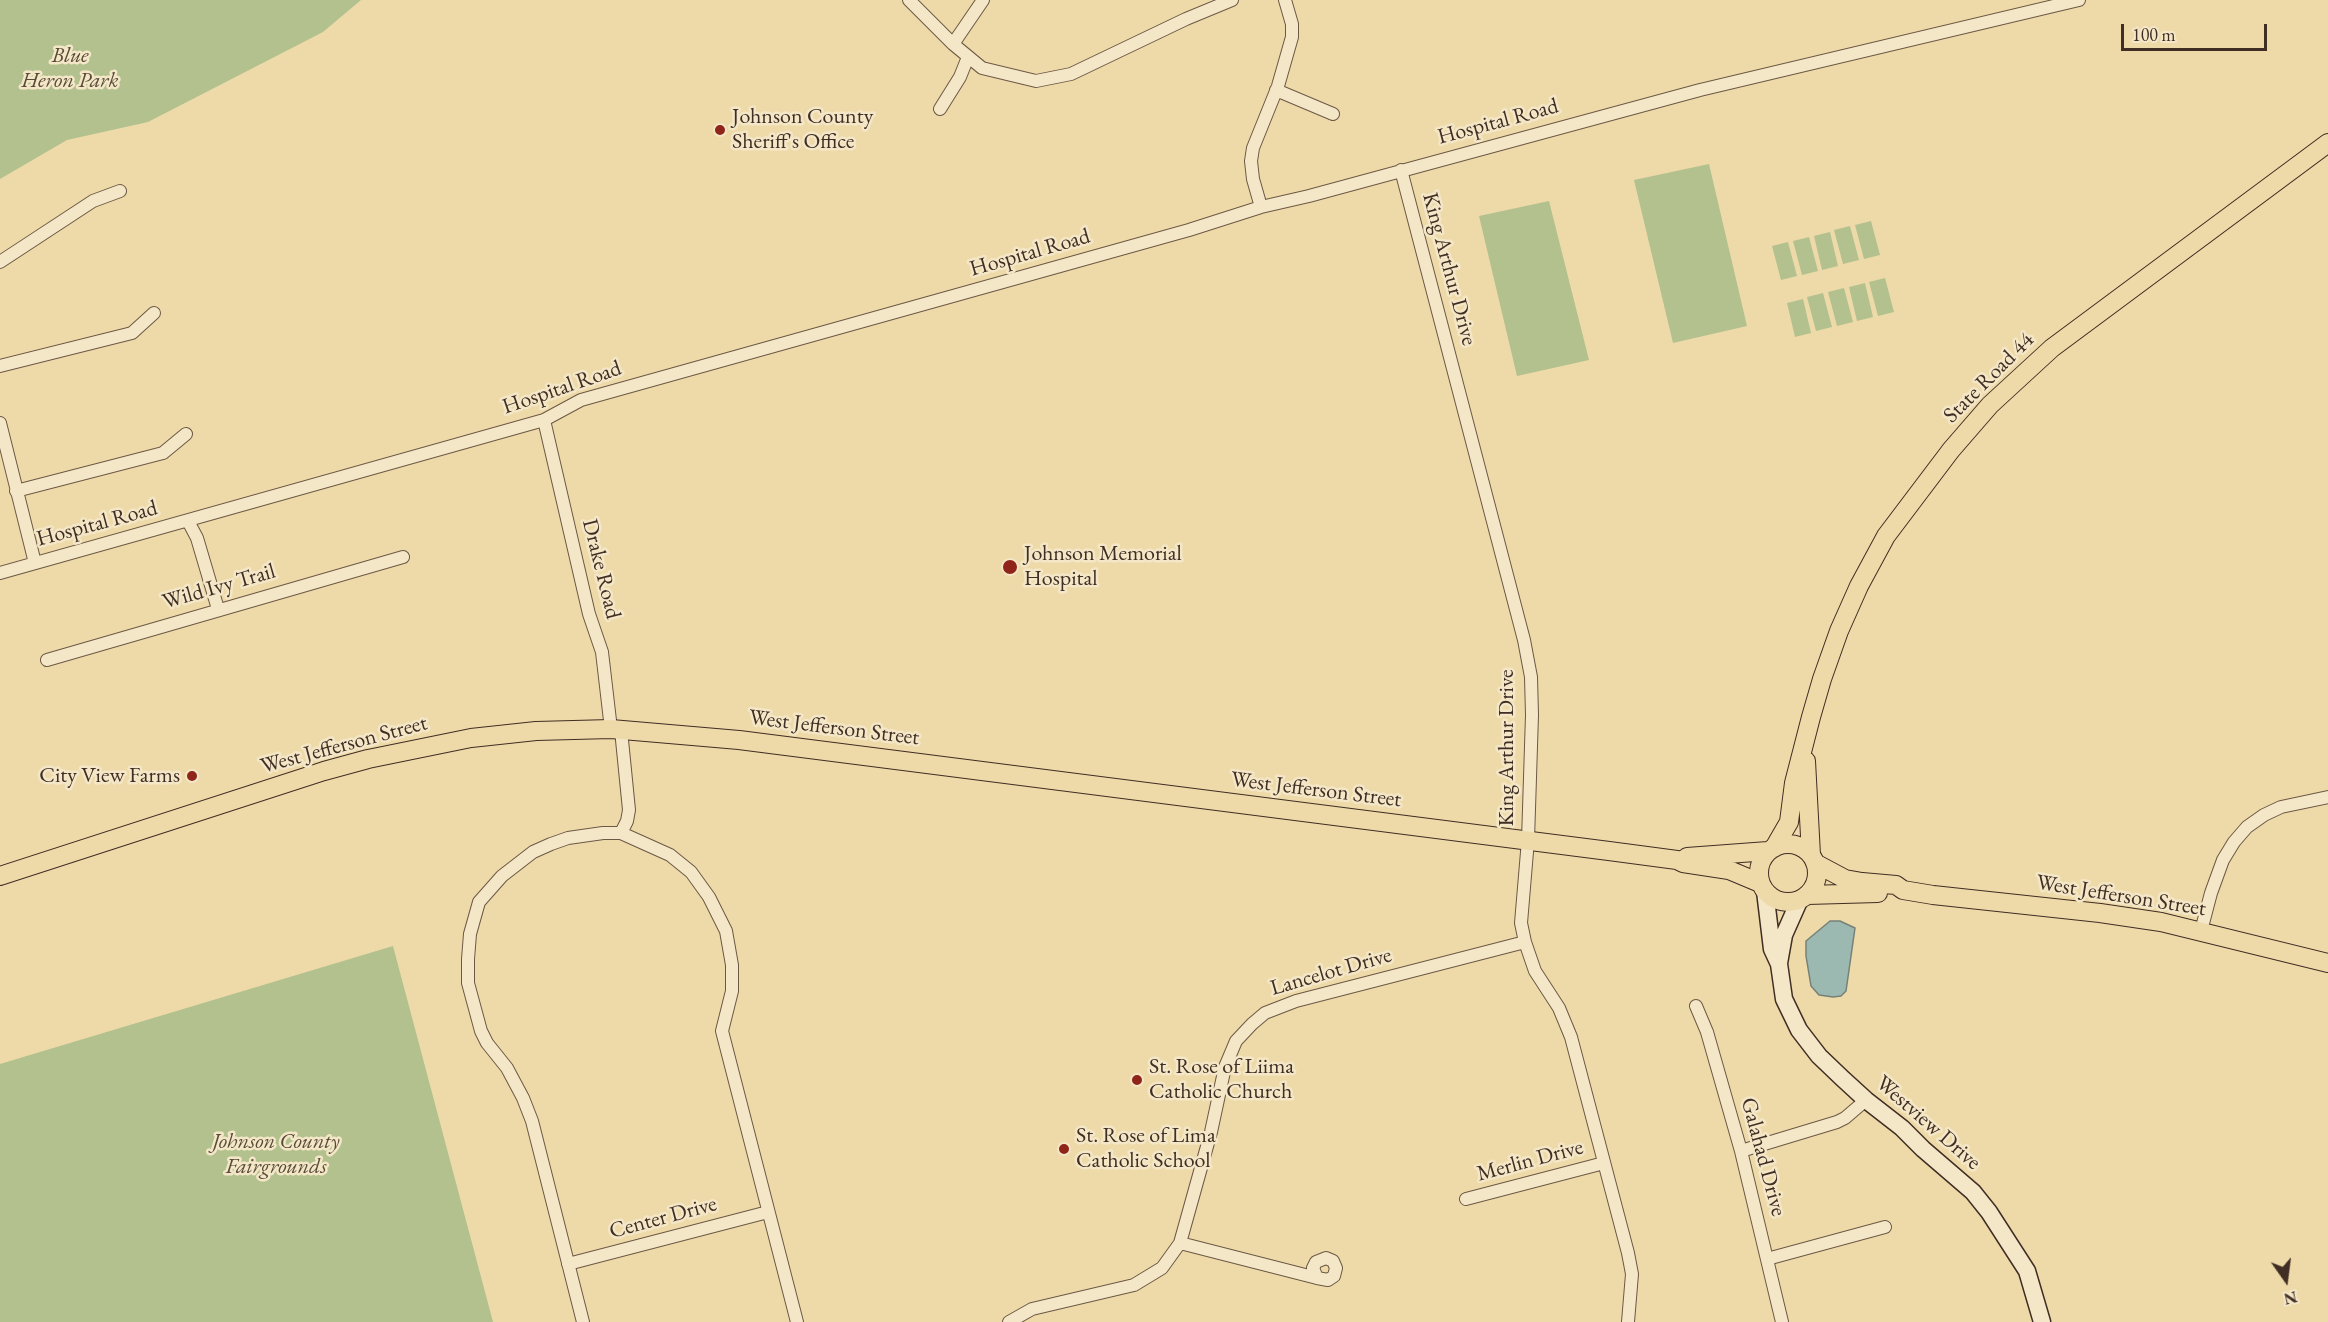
<!DOCTYPE html>
<style>
body{margin:0}
#map{position:relative;width:2328px;height:1322px;overflow:hidden;background:#eedaa9;font-family:"EB Garamond",serif}
canvas{display:block}
.north{position:absolute;left:2256px;top:1250px;width:60px;height:60px;-webkit-text-stroke:4px #f4e7c7;paint-order:stroke;rotate:166deg;font-size:16px;font-weight:700;line-height:24px;text-align:center;color:#402d23}
.north::after{content:'';display:block;margin:auto;width:21px;height:27px;background:#402d23;clip-path:polygon(50% 0,100% 100%,50% 72%,0 100%)}
.scale{position:absolute;left:2121px;top:24px;width:146px;height:27px;box-sizing:border-box;border:3px solid #402d23;border-top:0;padding-left:8px;font-size:18px;line-height:21px;white-space:nowrap;color:#402d23;-webkit-text-stroke:4px #f4e7c7;paint-order:stroke}
</style>
<div id="map">
<canvas width="2328" height="1322"></canvas>
<div class="north">N</div>
<div class="scale">100 m</div>
</div>
<script>
const ctx = document.querySelector('canvas').getContext('2d');
ctx.lineJoin = 'round';
function fillPath(path, color) {
  ctx.fillStyle = color;
  ctx.fill(path, 'evenodd');
}
function toPath(rows) {
  const path = new Path2D();
  for (const r of rows) {
    if (r.length === 3) {
      path.moveTo(r[0] + r[2], r[1]);
      path.arc(r[0], r[1], r[2], 0, 2 * Math.PI);
      continue;
    }
    path.moveTo(r[0], r[1]);
    for (let i = 2; i < r.length; i += 2) path.lineTo(r[i], r[i + 1]);
  }
  return path;
}
function stroke(path, color, width, dash) {
  ctx.strokeStyle = color;
  ctx.lineWidth = width;
  ctx.lineCap = dash ? 'butt' : 'round';
  ctx.setLineDash(dash || []);
  ctx.stroke(path);
}
function drawText(font, color, halo, rows, align = 'center') {
  ctx.font = font + ' "EB Garamond",serif';
  ctx.lineWidth = 5;
  ctx.setLineDash([]);
  ctx.textBaseline = 'middle';
  ctx.strokeStyle = halo;
  ctx.fillStyle = color;
  for (const [text, x, y, turn = 0] of rows) {
    ctx.save();
    ctx.translate(x, y);
    ctx.rotate((+turn || 0) * Math.PI / 180);
    ctx.textAlign = isNaN(turn) ? turn : align;
    if (halo) ctx.strokeText(text, 0, 0);
    ctx.fillText(text, 0, 0);
    ctx.restore();
  }
}
fillPath(toPath([
 [0,0,361,0,323,32,148,122,67,140,0,179],
 [1709,164,1747,326,1673,343,1634,180],
 [1549,201,1589,360,1517,376,1479,216],
 [1871,221,1880,255,1864,259,1855,225],
 [1850,226,1859,260,1843,264,1834,230],
 [1830,232,1838,266,1822,270,1814,236],
 [1809,237,1818,271,1802,275,1793,241],
 [1788,242,1797,276,1781,280,1772,246],
 [1885,278,1894,312,1878,316,1869,282],
 [1865,283,1873,317,1857,321,1849,287],
 [1844,288,1853,322,1837,326,1828,292],
 [1823,293,1832,327,1816,331,1807,297],
 [1803,299,1811,333,1795,337,1787,303],
 [393,946,493,1322,0,1322,0,1064]
]), '#b2c18e');
const water = toPath([
 [1830,921,1840,921,1855,928,1846,991,1841,996,1833,997,1819,995,1811,986,1806,956,1806,941,1830,921]
]);
fillPath(water, '#9bb9b0');
stroke(water, '#778178', 1.5);
const street = toPath([
 [909,0,953,44,982,68,1036,81,1071,74,1186,19,1232,0],
 [953,44,983,0],
 [1276,90,1333,114],
 [940,109,960,77,968,57],
 [1401,170,1524,640,1531,677,1532,715,1528,840,1521,923,1525,942,1535,971,1559,1008,1571,1037,1628,1253,1632,1274,1628,1322],
 [1261,207,1253,179,1251,161,1253,148,1278,86,1292,37,1292,24,1285,0],
 [0,262,93,201,120,191],
 [0,366,132,333,154,313],
 [544,420,589,614,602,652,611,729],
 [0,423,35,563],
 [16,491,163,453,186,434],
 [188,521,197,538,218,609],
 [0,573,544,420,581,400,1189,230,1261,207,1309,196,1700,90,2079,0],
 [47,660,403,557],
 [621,730,629,810,627,821,621,833],
 [2201,931,2211,893,2223,860,2234,842,2247,827,2264,815,2281,807,2328,797],
 [1696,1006,1707,1032,1741,1151,1782,1322],
 [1741,1151,1837,1122,1845,1118,1866,1100],
 [1466,1199,1604,1163],
 [1180,1243,1317,1278,1313,1268,1316,1262,1326,1258,1333,1261,1336,1268,1334,1276,1328,1280,1317,1278],
 [1767,1259,1885,1227],
 [568,1264,768,1212],
 [583,1322,532,1121,523,1098,507,1068,487,1043,481,1031,468,983,468,959,470,934,479,902,502,876,533,852,551,844,568,838,603,833,621,833,670,855,691,872,709,897,726,931,732,965,732,991,722,1031,797,1322],
 [1009,1322,1032,1309,1134,1285,1162,1268,1180,1243,1211,1132,1225,1067,1236,1041,1252,1024,1265,1013,1296,1001,1525,942]
]);
const secondary = toPath([
 [1765,891,1772,949,1779,964,1784,999,1799,1030,1819,1056,1842,1078,1866,1100,1902,1128,1923,1149,1973,1192,1989,1212,2027,1271,2042,1322],
 [1779,963,1784,935,1800,899]
]);
const primary = toPath([
 [1806,761,1811,855],
 [1788,873,29],
 [1774,848,1789,822,1794,783,1811,717,1822,679,1839,631,1859,586,1886,536,1951,450,1990,405,2052,348,2328,143],
 [1687,857,1768,851],
 [1815,863,1845,879,1862,882,1896,885,1903,890,1933,895,2100,913,2161,922,2328,963],
 [0,876,324,771,368,759,471,738,536,731,611,729,739,740,1609,851,1677,860,1683,863,1729,870,1760,883],
 [1807,895,1878,893]
]);
stroke(street, '#6c5844', 14);
stroke(secondary, '#402d23', 19);
stroke(primary, '#402d23', 20);
stroke(street, '#f4e7c7', 12);
stroke(secondary, '#f4e7c7', 16);
stroke(primary, '#eedaa9', 18);
for (const [x, y, r, color] of [
 [720,130,6,"#8f2418"],
 [1010,567,8,"#8f2418"],
 [192,776,6,"#8f2418"],
 [1137,1080,6,"#8f2418"],
 [1064,1149,6,"#8f2418"]
]) {
  const dot = new Path2D();
  dot.arc(x, y, r, 0, 2 * Math.PI);
  ctx.fillStyle = color;
  ctx.fill(dot);
  stroke(dot, '#f4e7c7', 2);
}
drawText('italic 22px', '#574b38', '#f4e7c7', [
 ["Blue",70,56],
 ["Heron Park",70,81],
 ["Johnson County",276,1142],
 ["Fairgrounds",276,1167]
]);
drawText('22px', '#402d23', '#f4e7c7', [
 ["Johnson County",732,117],
 ["Sheriff's Office",732,142],
 ["Johnson Memorial",1024,554],
 ["Hospital",1024,579],
 ["City View Farms",180,776,"right"],
 ["St. Rose of Liima",1149,1067],
 ["Catholic Church",1149,1092],
 ["St. Rose of Lima",1076,1136],
 ["Catholic School",1076,1161]
], 'left');
drawText('22px', '#402d23', '#f4e7c7', [
 ["Hospital Road",1498,122,-15],
 ["Hospital Road",1030,253,-16],
 ["King Arthur Drive",1449,269,75],
 ["State Road 44",1989,378,-45],
 ["Hospital Road",562,388,-19],
 ["Hospital Road",97,524,-15],
 ["Drake Road",601,569,76],
 ["Wild Ivy Trail",219,587,-16],
 ["West Jefferson Street",834,728,7],
 ["West Jefferson Street",344,745,-15],
 ["King Arthur Drive",1507,748,-90],
 ["West Jefferson Street",1316,790,7],
 ["West Jefferson Street",2121,896,9],
 ["Lancelot Drive",1331,972,-16],
 ["Westview Drive",1928,1123,41],
 ["Galahad Drive",1763,1157,75],
 ["Merlin Drive",1530,1161,-15],
 ["Center Drive",663,1218,-15]
]);
</script>
